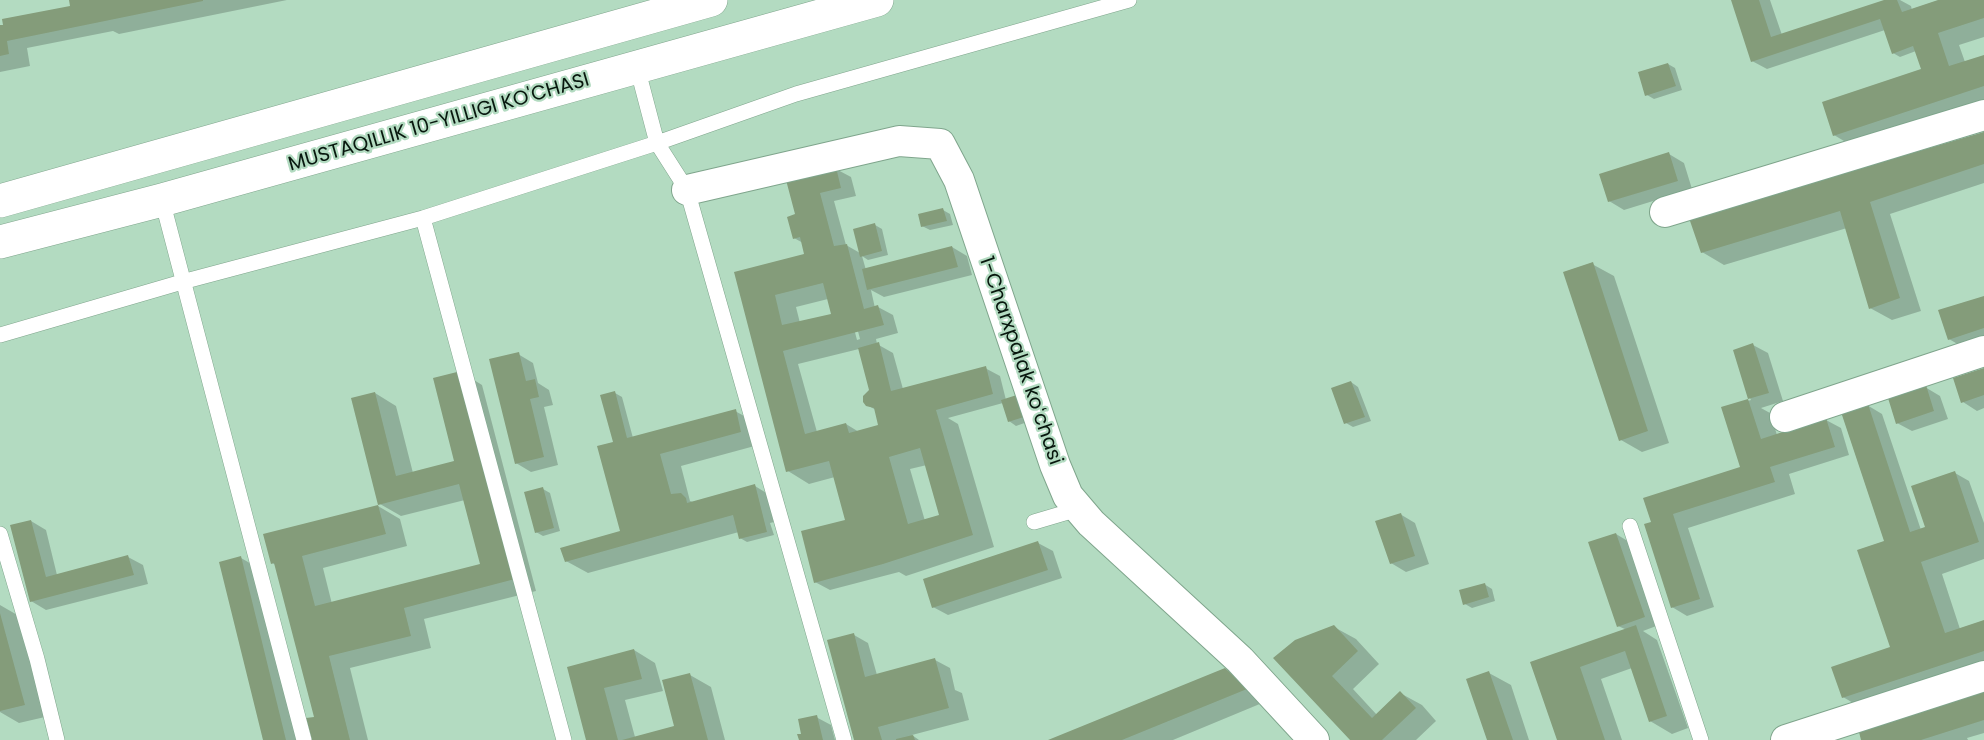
<!DOCTYPE html>
<meta charset="utf-8">
<style>
body{margin:0}
canvas{display:block;background:#b3dbc1}
</style>
<canvas width="1984" height="740"></canvas>
<script>
const ctx = document.querySelector('canvas').getContext('2d');
ctx.lineJoin = 'round';
function fillPath(path, color) {
  ctx.fillStyle = color;
  ctx.fill(path, 'evenodd');
}
function toPath(rows) {
  const path = new Path2D();
  for (const r of rows) {
    path.moveTo(r[0], r[1]);
    for (let i = 2; i < r.length; i += 2) path.lineTo(r[i], r[i + 1]);
  }
  return path;
}
function stroke(path, color, width, dash) {
  ctx.strokeStyle = color;
  ctx.lineWidth = width;
  ctx.lineCap = dash ? 'butt' : 'round';
  ctx.setLineDash(dash || []);
  ctx.stroke(path);
}
function drawText(font, color, halo, rows, align = 'center') {
  ctx.font = font + ' Poppins,sans-serif';
  ctx.lineWidth = 4.5;
  ctx.setLineDash([]);
  ctx.textBaseline = 'middle';
  ctx.strokeStyle = halo;
  ctx.fillStyle = color;
  for (const [text, x, y, turn = 0] of rows) {
    ctx.save();
    ctx.translate(x, y);
    ctx.rotate((+turn || 0) * Math.PI / 180);
    ctx.textAlign = isNaN(turn) ? turn : align;
    if (halo) ctx.strokeText(text, 0, 0);
    ctx.fillText(text, 0, 0);
    ctx.restore();
  }
}
fillPath(toPath([
 [70,0,287,0,119,34,113,31,27,48,30,66,0,72,0,27,72,7],
 [1732,0,1770,0,1782,35,1889,0,1900,0,1911,6,1912,10,1943,0,1984,0,1984,37,1959,45,1965,62,1984,56,1984,105,1849,144,1834,135,1923,70,1916,51,1900,57,1893,53,1885,30,1767,69,1752,61],
 [1668,64,1675,68,1682,90,1654,99,1647,95],
 [1984,132,1984,183,1890,214,1921,311,1892,320,1870,308,1847,228,1724,265,1702,252],
 [1669,154,1684,163,1692,189,1624,210,1609,201],
 [836,169,851,177,856,196,834,201,846,245,860,253,875,225,882,229,888,255,868,260,862,256,866,270,952,247,967,256,972,275,884,297,871,290,875,308,878,307,893,315,898,333,876,339,877,344,893,353,903,389,985,368,1000,376,1006,400,1033,420,1016,426,1009,421,1003,403,948,418,958,424,994,547,906,576,899,572,830,590,815,582,847,521,835,477,809,484,788,471,736,273,809,255,803,243,794,238,796,216],
 [837,263,840,263,860,339,857,340],
 [828,299,832,315,800,323,796,307],
 [859,349,871,391,867,405,876,410,880,426,859,432,846,424,817,432,798,364],
 [927,465,941,516,925,521,910,469],
 [943,210,950,214,953,225,930,230,922,226],
 [1592,264,1614,276,1669,443,1642,452,1621,440],
 [1984,297,1984,347,1971,352,1949,339],
 [1753,345,1768,353,1783,401,1761,408,1770,413,1777,435,1826,420,1841,428,1849,455,1789,474,1795,494,1688,528,1714,607,1687,616,1672,607,1653,522,1742,468,1723,408,1751,400,1750,398],
 [518,354,533,363,538,383,549,390,553,405,544,407,558,465,531,472,516,463],
 [1984,369,1984,408,1977,411,1963,402],
 [461,372,482,385,536,591,424,619,431,648,350,668,368,740,314,740,315,718,276,565,272,563,378,506,400,519,407,546,323,568,332,604,481,565,465,500,401,516,380,504,375,393,396,406,413,473,456,462],
 [1351,382,1358,387,1371,421,1353,427,1346,423],
 [1925,387,1940,396,1948,419,1912,431,1897,423],
 [615,393,622,397,633,438,735,411,757,423,762,444,681,466,690,501,693,502,755,486,776,499,782,520,770,523,774,535,747,542,740,538,739,532,588,573,566,561,621,532],
 [1867,405,1882,414,1921,530,1929,528,1955,473,1969,481,1984,523,1984,559,1942,574,1960,629,1984,621,1984,670,1865,710,1843,697,1892,648,1886,542],
 [543,489,550,493,560,531,543,536,536,532],
 [1400,514,1415,523,1429,564,1406,572,1391,563],
 [31,521,46,530,57,575,128,557,143,565,148,584,46,610,31,601],
 [1616,534,1631,543,1659,625,1643,631,1657,640,1688,728,1672,734,1650,721,1632,668,1601,679,1622,740,1559,740,1532,663,1627,630,1618,626],
 [1038,543,1053,551,1062,578,948,615,933,607],
 [241,558,262,570,304,740,264,740],
 [1484,584,1492,589,1495,601,1472,608,1465,604],
 [0,605,19,616,45,717,19,723,0,712],
 [1334,627,1356,639,1379,664,1353,689,1377,715,1400,693,1422,705,1436,721,1416,740,1352,740,1276,658],
 [854,635,868,643,877,675,935,660,950,668,955,690,962,693,969,720,912,735,919,740,856,740],
 [634,650,655,663,663,691,625,700,635,737,676,727,690,675,711,687,725,740,588,740,569,668],
 [1225,669,1247,682,1267,701,1173,740,1052,740],
 [1489,673,1511,685,1529,740,1489,740],
 [1984,690,1984,733,1967,738,1968,740,1863,740],
 [816,717,831,725,835,740,800,740]
]), '#0003');
fillPath(toPath([
 [69,0,203,0,203,1,7,41,9,54,0,56,0,25,3,25,2,19,70,6],
 [1731,0,1759,0,1771,37,1884,0,1897,0,1902,12,1938,0,1984,0,1984,18,1938,33,1949,66,1984,55,1984,86,1833,136,1822,102,1921,69,1913,46,1892,54,1880,19,1751,62],
 [1668,63,1676,86,1645,96,1638,72],
 [1984,132,1984,164,1870,202,1900,298,1869,309,1840,211,1701,253,1689,218],
 [1669,152,1678,181,1608,202,1599,174],
 [836,167,841,188,820,193,834,246,847,244,864,309,878,305,884,325,783,351,805,434,846,423,849,433,878,425,874,408,866,406,863,402,863,396,869,390,858,348,879,342,891,391,986,366,993,394,936,410,973,535,883,564,814,583,801,531,845,520,829,461,786,472,734,272,804,254,800,237,793,239,787,217,795,214,786,180],
 [823,283,831,314,782,325,775,295],
 [920,448,939,515,908,524,889,457],
 [943,208,947,221,921,227,918,214],
 [875,223,882,251,860,257,853,229],
 [952,246,958,267,867,290,862,269],
 [1593,262,1648,431,1619,441,1563,272],
 [1984,296,1984,328,1948,340,1938,310],
 [1753,343,1769,393,1748,399,1733,350],
 [519,352,526,381,535,379,539,397,530,399,544,457,515,464,489,359],
 [1984,368,1984,395,1961,403,1953,378],
 [461,371,515,579,404,608,411,636,329,656,350,740,312,740,306,718,314,717,274,563,271,564,263,534,378,505,386,534,302,556,315,606,480,564,459,484,378,505,351,398,375,392,396,476,454,461,433,378],
 [1351,381,1365,417,1344,424,1331,388],
 [1926,385,1934,411,1896,424,1888,398],
 [615,391,627,438,736,409,741,432,660,454,671,494,681,493,686,498,687,503,755,484,767,532,739,539,733,515,565,562,560,548,620,531,597,446,613,442,600,395],
 [1020,394,1027,416,1008,422,1001,400],
 [1748,399,1761,439,1826,418,1835,447,1770,467,1775,482,1673,514,1700,599,1671,608,1644,524,1651,522,1643,498,1740,467,1721,407],
 [1868,404,1910,532,1925,527,1911,486,1955,471,1979,542,1921,562,1945,633,1984,620,1984,651,1842,698,1831,667,1890,647,1857,550,1884,541,1841,412],
 [543,487,554,528,535,533,524,492],
 [1401,513,1415,556,1390,564,1375,521],
 [31,520,46,577,128,555,134,575,30,602,10,525],
 [1616,533,1645,617,1617,627,1588,542],
 [1038,541,1048,570,932,608,923,579],
 [241,556,286,740,263,740,219,562],
 [1485,583,1489,597,1463,605,1459,590],
 [0,613,25,705,0,711],
 [1334,625,1358,651,1332,676,1372,718,1400,691,1416,708,1382,740,1350,740,1273,658,1295,640],
 [1636,625,1667,716,1649,722,1625,651,1580,667,1605,740,1557,740,1530,662],
 [854,633,865,677,935,658,949,708,878,727,882,740,854,740,827,640],
 [634,649,642,679,604,688,618,740,586,740,567,667],
 [1225,668,1247,689,1122,740,1048,740],
 [1489,671,1513,740,1487,740,1466,679],
 [690,673,708,740,622,740,674,726,662,680],
 [1984,688,1984,720,1921,740,1861,740,1858,728],
 [817,715,823,740,799,740,797,734,801,734,798,719],
 [913,735,915,740,896,740,896,739]
]), '#849c7a');
const lane = toPath([
 [637,67,657,143,687,190,844,740],
 [162,200,304,740],
 [423,218,564,740],
 [0,335,182,282,423,218,657,143,796,94,1129,0],
 [1034,522,1078,509],
 [1630,526,1701,740],
 [0,534,37,659,57,740]
]);
const street = toPath([
 [687,190,899,141,940,144,959,180,1055,465,1068,496,1091,523,1240,660,1314,740],
 [1665,212,1984,115],
 [1785,417,1984,351],
 [1786,740,1984,676]
]);
const secondary = toPath([
 [0,201,711,0],
 [0,242,162,200,877,0]
]);
stroke(lane, '#7fa58c', 16);
stroke(street, '#7fa58c', 32);
stroke(secondary, '#7fa58c', 34);
stroke(lane, '#fff', 15);
stroke(street, '#fff', 30);
stroke(secondary, '#fff', 33);
drawText('20px', '#08170e', '#b3dbc1', [
 ["MUSTAQILLIK 10-YILLIGI KO'CHASI",439,123,-16],
 ["1-Charxpalak koʻchasi",1020,361,71]
]);
</script>
